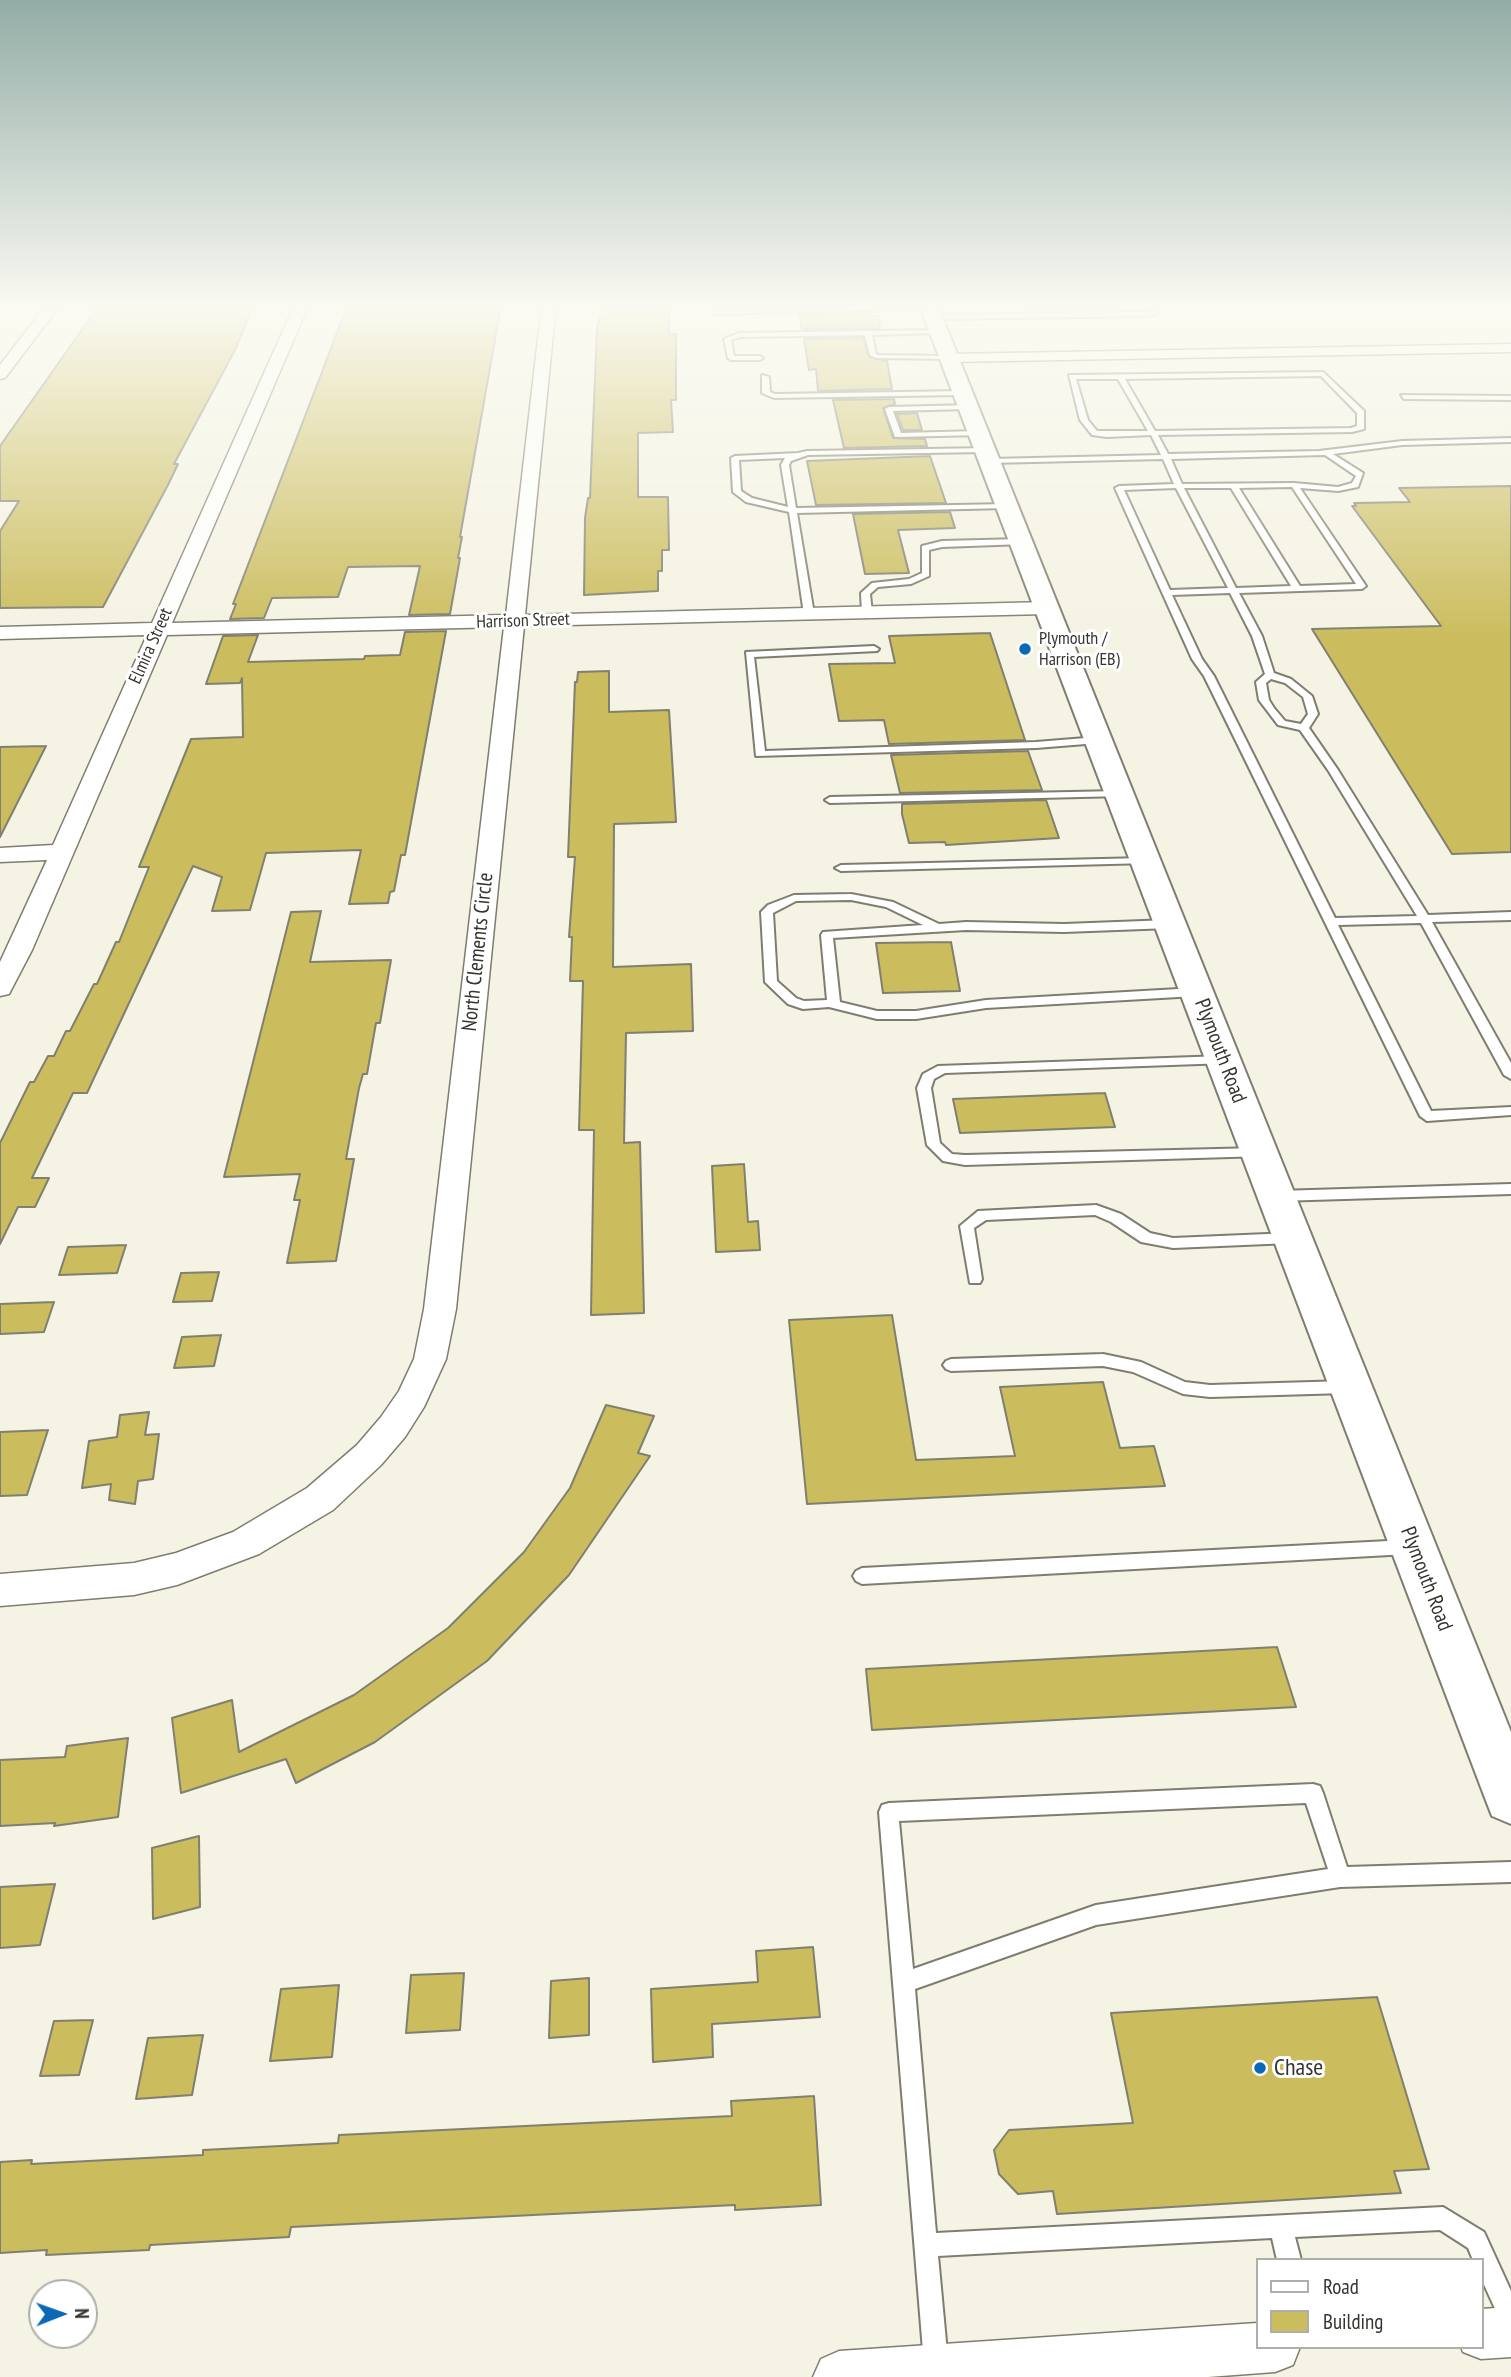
<!DOCTYPE html>
<style>
body{margin:0}
#map{position:relative;width:1511px;height:2377px;overflow:hidden;background:#f5f3e3;font-family:"PT Sans Narrow",sans-serif}
canvas{display:block}
.legend{position:absolute;left:1256px;top:2258px;width:228px;height:91px;box-sizing:border-box;background:#fff;border:2px solid #aeaeab;margin:0;padding:9px 12px;list-style:none;font-size:21px;color:#35342e}
.legend li{display:flex;align-items:center;gap:14px;height:35px}
.legend b{width:35px;border:2px solid #aeaeab}
.north{position:absolute;left:28px;top:2279px;width:70px;height:70px;box-sizing:border-box;background:#fff;border:2px solid #aeaeab;border-radius:50%;rotate:89deg;font-size:19px;font-weight:700;line-height:28px;text-align:center;color:#35342e}
.north::after{content:'';display:block;margin:auto;width:24px;height:32px;background:#0b68b5;clip-path:polygon(50% 0,100% 100%,50% 72%,0 100%)}
</style>
<div id="map">
<canvas width="1511" height="2377"></canvas>
<ul class="legend">
<li><b style="height:9px;background:#fff"></b>Road</li>
<li><b style="height:19px;background:#cbbd5e"></b>Building</li>
</ul>
<div class="north">N</div>
</div>
<script>
const ctx = document.querySelector('canvas').getContext('2d');
ctx.lineJoin = 'round';
function fillPath(path, color) {
  ctx.fillStyle = color;
  ctx.fill(path, 'evenodd');
}
function toPath(rows) {
  const path = new Path2D();
  for (const r of rows) {
    path.moveTo(r[0], r[1]);
    for (let i = 2; i < r.length; i += 2) path.lineTo(r[i], r[i + 1]);
  }
  return path;
}
function stroke(path, color, width, dash) {
  ctx.strokeStyle = color;
  ctx.lineWidth = width;
  ctx.lineCap = dash ? 'butt' : 'round';
  ctx.setLineDash(dash || []);
  ctx.stroke(path);
}
function drawText(font, color, halo, rows, align = 'center') {
  ctx.font = font + ' "PT Sans Narrow",sans-serif';
  ctx.lineWidth = 6;
  ctx.setLineDash([]);
  ctx.textBaseline = 'middle';
  ctx.strokeStyle = halo;
  ctx.fillStyle = color;
  for (const [text, x, y, turn = 0] of rows) {
    ctx.save();
    ctx.translate(x, y);
    ctx.rotate((+turn || 0) * Math.PI / 180);
    ctx.textAlign = isNaN(turn) ? turn : align;
    if (halo) ctx.strokeText(text, 0, 0);
    ctx.fillText(text, 0, 0);
    ctx.restore();
  }
}
const building = toPath([
 [100,304,254,304,235,350,174,464,178,464,169,483,103,607,0,608,0,531,19,501,0,501,0,446,100,304],
 [348,304,501,306,460,537,462,537,458,558,460,558,450,614,409,615,420,566,348,567,338,597,272,598,264,618,230,619,236,604,233,604,348,304],
 [669,308,669,334,676,334,676,400,671,400,673,432,638,433,638,497,668,497,669,550,662,550,662,571,658,571,658,591,584,595,585,518,588,498,590,498,597,329,600,316,603,316,604,309,669,308],
 [870,312,871,316,878,316,880,328,802,329,799,314,870,312],
 [863,338,869,357,887,361,892,389,818,391,816,369,809,370,804,339,863,338],
 [894,399,895,404,883,408,893,438,925,439,927,446,844,448,833,400,894,399],
 [917,413,922,430,903,430,897,414,917,413],
 [930,456,946,503,816,505,807,461,930,456],
 [1511,486,1511,852,1452,854,1312,629,1441,626,1352,506,1356,506,1354,503,1410,502,1399,488,1511,486],
 [950,512,955,528,898,530,909,573,865,574,853,514,950,512],
 [446,631,405,855,401,855,394,891,390,892,388,903,349,904,361,850,266,853,250,910,212,911,222,877,193,866,87,1093,73,1093,32,1178,49,1178,35,1207,18,1207,0,1244,0,1143,30,1082,34,1082,48,1056,54,1056,66,1031,70,1031,94,984,97,984,116,942,119,942,149,867,139,867,191,739,243,737,242,678,240,683,206,684,223,636,258,635,248,662,364,659,365,656,400,655,405,632,446,631],
 [990,633,1025,740,889,744,884,720,839,721,829,664,895,663,889,636,990,633],
 [609,671,609,712,669,710,676,822,614,824,613,967,691,964,693,1031,626,1033,624,1143,640,1142,644,1313,591,1315,594,1130,579,1130,583,981,570,981,572,937,569,937,575,857,568,857,575,682,577,682,578,672,609,671],
 [46,746,0,837,0,747,46,746],
 [1028,751,1042,790,900,793,891,755,1028,751],
 [1046,800,1059,838,946,845,945,842,909,843,902,814,902,804,1046,800],
 [321,911,310,962,391,960,380,1023,376,1023,367,1074,363,1074,359,1088,346,1159,354,1159,336,1261,287,1263,300,1200,294,1200,300,1174,224,1177,291,912,321,911],
 [951,942,960,991,883,993,876,943,951,942],
 [1105,1093,1115,1127,960,1133,953,1099,1105,1093],
 [744,1164,748,1222,758,1221,760,1250,716,1252,712,1166,744,1164],
 [126,1245,117,1273,59,1275,68,1247,126,1245],
 [219,1272,212,1301,173,1302,181,1273,219,1272],
 [54,1302,44,1332,0,1334,0,1304,54,1302],
 [892,1315,916,1460,1015,1456,1000,1387,1103,1382,1120,1448,1154,1446,1165,1486,807,1504,789,1320,892,1315],
 [221,1335,214,1366,174,1368,182,1337,221,1335],
 [606,1405,654,1416,638,1453,650,1456,569,1575,487,1661,375,1742,296,1783,286,1759,181,1793,172,1718,232,1700,239,1752,354,1695,448,1628,524,1552,570,1488,606,1405],
 [149,1412,145,1435,159,1434,153,1479,138,1481,135,1504,109,1500,111,1484,82,1488,89,1441,117,1437,120,1415,149,1412],
 [48,1430,27,1495,0,1496,0,1432,48,1430],
 [1277,1647,1296,1707,872,1730,866,1669,1277,1647],
 [128,1738,118,1817,54,1826,55,1823,0,1826,0,1760,65,1757,67,1746,128,1738],
 [199,1836,200,1907,153,1919,152,1848,199,1836],
 [55,1884,40,1945,0,1948,0,1887,55,1884],
 [813,1947,820,2017,712,2024,713,2057,653,2062,651,1989,758,1982,756,1951,813,1947],
 [464,1973,460,2030,406,2033,411,1975,464,1973],
 [589,1978,589,2035,549,2038,551,1981,589,1978],
 [339,1985,332,2057,270,2061,281,1989,339,1985],
 [1377,1997,1429,2169,1394,2171,1401,2193,1057,2214,1053,2191,1018,2194,999,2174,994,2150,1009,2130,1133,2123,1111,2013,1377,1997],
 [93,2020,79,2075,40,2076,54,2021,93,2020],
 [203,2035,192,2095,136,2099,148,2038,203,2035],
 [814,2096,821,2205,735,2210,735,2205,291,2227,289,2237,150,2245,149,2250,46,2255,47,2250,0,2253,0,2162,32,2160,31,2164,203,2155,203,2150,338,2143,339,2135,732,2116,731,2101,814,2096]
]);
fillPath(building, '#cbbd5e');
stroke(building, '#817f70', 2);
const lane = toPath([
 [1149,304,1155,304,1158,313,1150,316,933,319,930,317,933,315,1149,312,1152,311,1149,304],
 [929,305,931,308,716,314,713,312,716,310,929,305],
 [938,330,940,333,872,335,876,354,879,355,949,356,951,359,876,358,870,355,865,335,740,337,731,340,734,356,760,356,763,358,760,360,731,360,728,358,724,339,739,333,938,330],
 [1323,372,1364,411,1364,429,1352,432,1158,435,1168,454,1319,451,1402,441,1511,438,1511,442,1402,445,1333,454,1363,473,1358,487,1338,491,1300,488,1366,586,1362,589,1239,593,1262,636,1274,673,1291,679,1312,696,1318,714,1309,728,1338,770,1428,915,1511,912,1511,920,1432,922,1511,1063,1511,1079,1504,1075,1421,923,1338,925,1431,1111,1511,1107,1511,1115,1427,1121,1420,1116,1204,676,1192,659,1115,488,1119,486,1174,484,1163,459,990,463,986,461,990,459,1161,455,1151,435,1107,437,1092,435,1080,420,1069,375,1323,372],
 [1321,376,1357,413,1357,426,1351,428,1155,431,1125,379,1321,376],
 [1076,379,1118,379,1148,431,1097,431,1088,420,1076,379],
 [1325,455,1356,476,1352,483,1338,487,1294,483,1182,484,1171,459,1325,455],
 [1292,487,1356,584,1300,586,1239,488,1292,487],
 [1176,488,1228,588,1170,590,1124,490,1176,488],
 [1184,488,1231,488,1291,586,1236,588,1184,488],
 [1230,593,1252,636,1265,674,1256,682,1259,700,1278,725,1300,730,1328,770,1417,916,1335,918,1214,676,1202,659,1172,595,1230,593],
 [1271,679,1285,683,1303,697,1308,714,1301,724,1285,721,1274,708,1269,700,1266,683,1271,679],
 [762,375,769,377,770,392,775,394,962,391,966,393,962,395,774,398,762,393,762,375],
 [1401,395,1511,396,1511,400,1404,399,1401,395],
 [971,405,971,409,968,409,893,411,901,433,978,431,982,433,981,435,895,437,885,409,889,407,971,405],
 [988,448,988,452,985,452,808,455,791,461,789,465,796,508,1007,504,1011,506,1007,508,797,513,814,614,809,617,804,614,789,512,746,502,733,492,731,458,735,456,798,453,807,451,988,448],
 [785,458,781,465,788,507,752,498,741,491,739,460,785,458],
 [1021,539,1024,540,1024,544,942,547,929,550,929,576,911,584,878,587,870,594,872,613,867,616,862,613,861,593,872,583,909,579,922,573,922,546,942,541,1021,539],
 [874,646,879,649,877,651,754,657,765,751,1036,742,1098,737,1103,740,1098,743,1036,748,756,756,746,652,874,646],
 [1119,791,1124,794,1123,796,830,803,825,800,830,797,1119,791],
 [1145,858,1151,861,1149,863,841,871,835,868,841,865,1145,858],
 [851,894,893,902,939,924,966,922,1064,924,1170,920,1176,924,1170,928,1064,932,966,930,833,938,840,1002,877,1011,916,1011,986,1000,1196,988,1202,992,1196,996,986,1008,916,1019,877,1019,829,1007,803,1009,788,1004,765,982,761,912,768,905,794,895,851,894],
 [851,900,886,907,923,925,823,932,821,935,827,1000,804,1001,796,998,777,981,773,913,796,901,851,900],
 [1223,1056,1229,1060,1228,1063,945,1073,934,1079,931,1088,940,1143,952,1154,965,1155,1259,1148,1264,1150,1266,1153,1264,1156,965,1165,943,1161,927,1145,917,1088,923,1074,938,1066,1223,1056],
 [1511,1184,1511,1194,1278,1201,1271,1196,1278,1191,1511,1184],
 [1096,1205,1121,1214,1150,1233,1173,1238,1291,1233,1296,1234,1298,1238,1296,1242,1291,1243,1173,1248,1141,1242,1111,1222,1095,1215,986,1220,974,1228,982,1279,980,1283,970,1283,960,1226,978,1211,1096,1205],
 [1103,1354,1141,1362,1185,1382,1210,1385,1346,1381,1352,1383,1354,1387,1352,1391,1346,1393,1210,1397,1183,1394,1133,1372,1103,1366,951,1371,946,1369,943,1365,946,1361,951,1359,1103,1354],
 [1408,1540,1414,1542,1417,1547,1414,1552,1408,1554,862,1584,856,1581,853,1576,856,1571,862,1568,1408,1540],
 [1313,1784,1320,1786,1323,1793,1347,1867,1511,1862,1511,1882,1340,1887,1096,1925,915,1989,936,2233,1443,2207,1484,2232,1511,2291,1511,2330,1503,2326,1481,2278,1481,2260,1473,2260,1468,2248,1440,2230,1295,2237,1301,2260,1277,2260,1272,2238,938,2256,948,2363,944,2371,936,2375,928,2371,924,2363,893,1983,879,1812,882,1805,889,1803,1313,1784],
 [1306,1803,1328,1869,1096,1905,913,1969,899,1821,1306,1803]
]);
const street = toPath([
 [47,304,61,304,5,378,0,379,0,365,47,304],
 [295,304,309,304,172,623,506,615,542,304,556,304,525,615,1047,602,1057,608,1047,614,524,626,456,1309,446,1359,424,1407,405,1437,381,1465,333,1510,259,1554,177,1585,134,1595,0,1606,0,1574,134,1563,176,1553,233,1532,307,1488,357,1445,381,1417,399,1391,414,1359,424,1309,504,627,167,635,32,950,9,994,0,996,0,962,47,860,0,862,0,848,53,845,147,635,0,639,0,627,152,623,295,304],
 [1511,344,1511,352,949,362,942,358,949,354,1511,344],
 [1511,2307,1511,2357,1481,2359,1463,2352,1461,2347,1481,2347,1481,2309,1511,2307],
 [1257,2323,1257,2347,1300,2347,1293,2365,1275,2372,1208,2377,813,2377,821,2359,839,2351,1257,2323]
]);
const secondary = toPath([
 [919,304,937,304,1511,1732,1511,1824,1492,1816,1485,1798,919,304]
]);
stroke(lane, '#7f7d6f', 4);
stroke(street, '#7f7d6f', 3);
stroke(secondary, '#7f7d6f', 4);
fillPath(lane, '#fff');
fillPath(street, '#fff');
fillPath(secondary, '#fff');
const sky = ctx.createLinearGradient(0, 0, 0, 637);
sky.addColorStop(0, '#92ada6');
sky.addColorStop(0.48, '#fafaf2');
sky.addColorStop(1, '#fafaf200');
ctx.fillStyle = sky;
ctx.fillRect(0, 0, 1511, 637);
for (const [x, y, r, color] of [
 [1025,649,7,"#0b68b5"],
 [1260,2068,7,"#0b68b5"]
]) {
  const dot = new Path2D();
  dot.arc(x, y, r, 0, 2 * Math.PI);
  ctx.fillStyle = color;
  ctx.fill(dot);
  stroke(dot, '#fff', 2.5);
}
drawText('18px', '#35342e', '#fff', [
 ["Harrison Street",523,621,-2],
 ["Elmira Street",151,646,-66]
]);
drawText('18px', '#35342e', '#fff', [
 ["Plymouth /",1039,639],
 ["Harrison (EB)",1039,660]
], 'left');
drawText('21px', '#35342e', '#fff', [
 ["North Clements Circle",478,952,-84],
 ["Plymouth Road",1220,1051,69],
 ["Plymouth Road",1426,1579,69]
]);
drawText('24px', '#35342e', '#fff', [
 ["Chase",1274,2068]
], 'left');
</script>
